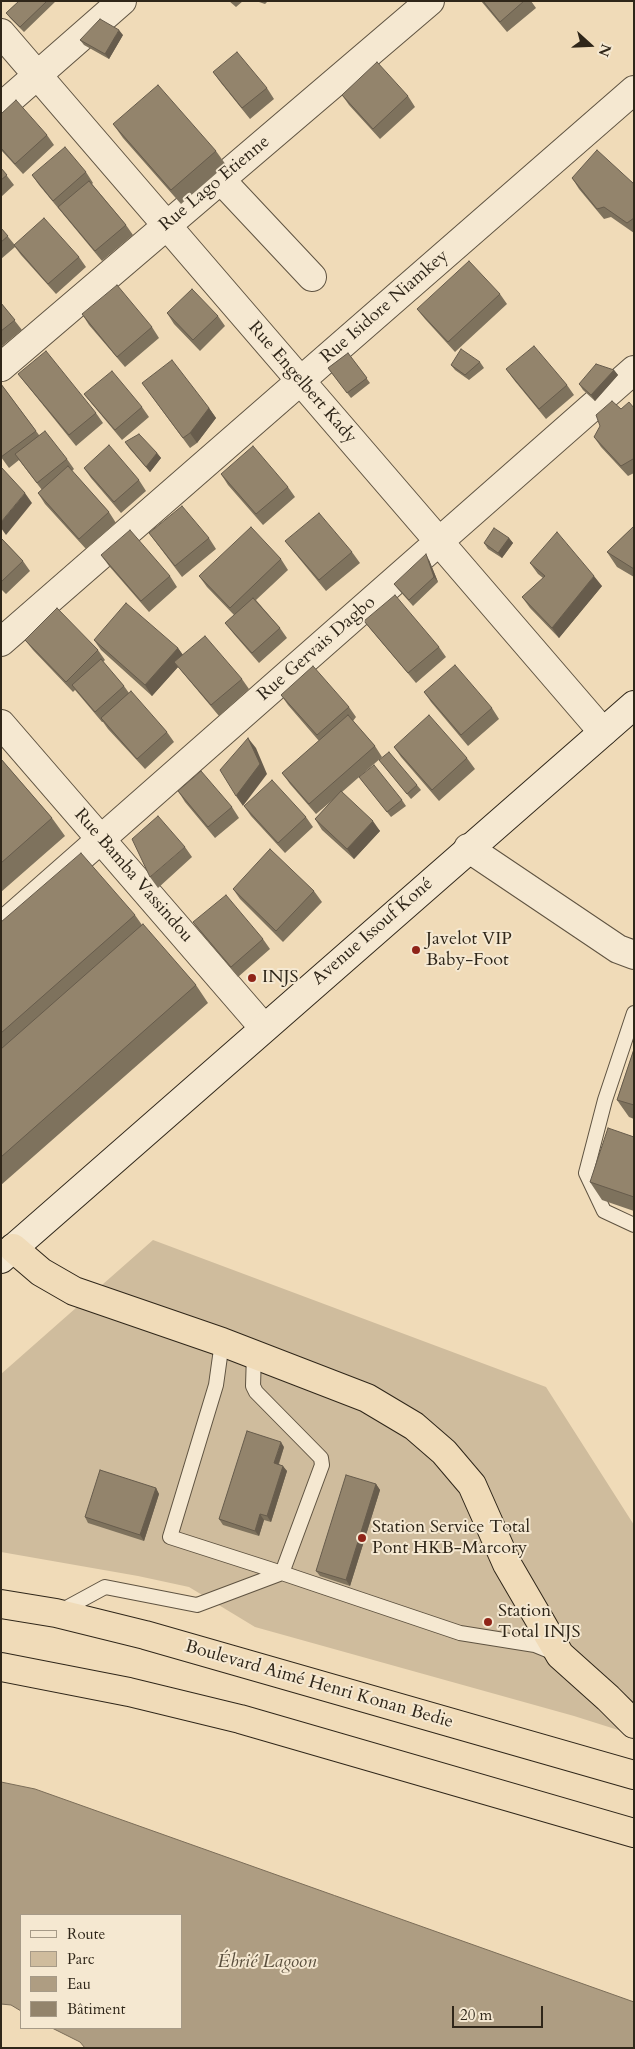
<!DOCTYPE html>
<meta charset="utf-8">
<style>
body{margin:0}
#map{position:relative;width:635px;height:2049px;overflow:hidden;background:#f0dbb8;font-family:Cardo,serif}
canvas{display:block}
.frame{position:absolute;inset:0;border:2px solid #2f2619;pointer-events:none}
.legend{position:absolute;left:20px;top:1914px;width:162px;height:115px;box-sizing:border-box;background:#f5e8d1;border:1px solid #a69a87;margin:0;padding:6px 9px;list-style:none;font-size:15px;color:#2f2619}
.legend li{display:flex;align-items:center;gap:10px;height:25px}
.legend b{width:25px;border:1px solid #a69a87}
.north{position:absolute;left:565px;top:20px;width:50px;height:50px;-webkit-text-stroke:4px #f5e8d1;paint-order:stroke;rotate:110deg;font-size:14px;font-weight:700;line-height:20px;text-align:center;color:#2f2619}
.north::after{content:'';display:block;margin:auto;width:18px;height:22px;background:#2f2619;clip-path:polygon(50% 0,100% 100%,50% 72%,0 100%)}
.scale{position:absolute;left:452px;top:2006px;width:91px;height:22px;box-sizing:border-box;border:2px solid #2f2619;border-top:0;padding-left:6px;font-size:15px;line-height:18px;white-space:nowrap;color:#2f2619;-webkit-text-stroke:4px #f5e8d1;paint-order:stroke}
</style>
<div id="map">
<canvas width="635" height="2049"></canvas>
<div class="frame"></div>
<ul class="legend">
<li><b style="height:6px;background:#f5e8d1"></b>Route</li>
<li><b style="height:14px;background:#cfbc9d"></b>Parc</li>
<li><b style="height:14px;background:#ae9d82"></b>Eau</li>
<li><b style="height:14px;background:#93846c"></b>Bâtiment</li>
</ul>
<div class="north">N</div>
<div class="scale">20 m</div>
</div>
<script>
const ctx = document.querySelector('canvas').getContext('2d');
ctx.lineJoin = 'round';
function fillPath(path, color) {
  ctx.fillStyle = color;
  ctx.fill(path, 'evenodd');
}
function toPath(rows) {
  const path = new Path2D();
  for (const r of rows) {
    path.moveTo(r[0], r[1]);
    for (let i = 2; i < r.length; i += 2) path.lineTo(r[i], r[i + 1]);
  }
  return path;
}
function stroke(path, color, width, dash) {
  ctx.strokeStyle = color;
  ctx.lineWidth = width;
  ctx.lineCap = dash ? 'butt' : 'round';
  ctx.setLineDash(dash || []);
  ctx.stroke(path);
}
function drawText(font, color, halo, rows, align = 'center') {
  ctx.font = font + ' Cardo,serif';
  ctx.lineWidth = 4;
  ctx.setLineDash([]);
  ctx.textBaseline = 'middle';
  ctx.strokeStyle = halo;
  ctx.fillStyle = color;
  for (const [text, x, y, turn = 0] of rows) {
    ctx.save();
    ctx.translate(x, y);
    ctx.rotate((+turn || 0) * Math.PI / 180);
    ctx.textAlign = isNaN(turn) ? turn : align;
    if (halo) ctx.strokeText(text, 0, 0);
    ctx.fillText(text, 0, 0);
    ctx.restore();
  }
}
fillPath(toPath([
 [153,1240,546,1387,634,1525,634,1735,574,1716,255,1627,189,1587,138,1576,1,1552,1,1374]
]), '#cfbc9d');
const water = toPath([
 [1,1782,35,1789,634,2002,634,2048,85,2048,80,2042,52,2028,181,2028,181,1915,21,1915,21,2011,11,2005,1,2004,1,1782]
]);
fillPath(water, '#ae9d82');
stroke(water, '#7b6d58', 1);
const lane = toPath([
 [634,1013,605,1100,586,1173,604,1211,634,1225],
 [222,1342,216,1385,170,1537,282,1573,322,1465,321,1458,256,1392,253,1386,254,1354],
 [59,1612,105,1587,197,1605,282,1573,460,1633,535,1645,557,1654]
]);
const street = toPath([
 [1,33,603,732],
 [1,107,122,1],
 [221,180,312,277],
 [1,367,430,1],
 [1,642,634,90],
 [1,724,264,1028],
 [468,848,618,949,634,955],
 [1,927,634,370]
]);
const secondary = toPath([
 [1,1259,634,705]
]);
const highway = toPath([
 [13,1248,41,1272,74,1291,222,1342,367,1398,414,1426,444,1452,472,1485,507,1564,560,1655,608,1698,634,1724],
 [1,1604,56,1613,145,1635,634,1775],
 [1,1667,129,1692,240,1719,634,1833]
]);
stroke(lane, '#5f5341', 16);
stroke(street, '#5f5341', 30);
stroke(secondary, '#2f2619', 30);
stroke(highway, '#2f2619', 30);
stroke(lane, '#f5e8d1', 14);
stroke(street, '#f5e8d1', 28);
stroke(secondary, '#f5e8d1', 28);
stroke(highway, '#f0dbb8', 28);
fillPath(toPath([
 [19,1,56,1,24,32,10,18,6,13],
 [229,1,243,1,236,7],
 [256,1,268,1,265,4],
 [481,1,531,1,536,8,507,32],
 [123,35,109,59,84,45,80,40],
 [213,72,267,88,274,99,250,119,221,83],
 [342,95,408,96,415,107,380,139,349,105],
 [1,114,47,135,54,145,23,174,1,150],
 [113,124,216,151,226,165,181,204,123,138],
 [1,168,14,185,1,197],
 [86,172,93,183,92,184,126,225,133,235,102,261,39,185,32,175],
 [572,178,634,184,634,233,611,217,604,219,579,189],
 [1,228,14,244,79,257,86,267,56,294,21,255,15,247,1,259],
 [500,294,507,304,455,352,425,319,417,309],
 [1,303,22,330,1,347],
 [167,313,218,316,225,326,200,351,174,324],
 [82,314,152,327,159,338,125,367,89,325],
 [348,353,370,383,351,398,328,368],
 [480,362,484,368,469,380,455,370,451,365],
 [506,369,567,385,574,395,546,419,514,380],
 [614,370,618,375,595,401,583,390,579,384],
 [18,374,96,413,103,423,76,446,26,384],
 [142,383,209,408,216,418,197,443,190,448],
 [1,384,39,435,67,459,74,469,72,471,109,512,116,523,86,549,45,504,38,493,42,490,19,460,9,468,1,457],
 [84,394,142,407,149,417,122,440,92,404],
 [634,408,634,473,628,476,601,447,594,437,621,409],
 [125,442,157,453,161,458,150,472,129,448],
 [84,468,139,480,146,491,121,513,91,478],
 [221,474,288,487,295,497,263,525,228,485],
 [634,526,634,577,617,567,607,552],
 [149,533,209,538,216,549,182,577],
 [1,538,23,561,30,571,6,594,1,589],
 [509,538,513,543,502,558,488,549,484,543],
 [285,541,352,552,360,563,326,591,293,551],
 [101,555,170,576,177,587,149,612,109,566],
 [281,559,288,570,256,600,280,628,287,638,259,663,233,633,225,623,234,615,207,587,199,576],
 [429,560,438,582,413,606,398,589,394,584],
 [530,563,602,586,559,638,530,608,522,597,543,578,538,574],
 [364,621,439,647,446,657,416,683,372,631],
 [25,640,98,650,105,660,103,662,124,686,129,693,167,732,174,742,145,769,108,729,103,722,102,722,75,690,73,692,33,650],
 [94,640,178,648,183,655,242,679,249,689,219,716,178,667,152,696,101,650],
 [424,692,492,708,499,719,468,746,431,702],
 [281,695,349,707,356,717,353,721,375,746,382,757,342,792,380,831,354,859,322,830,315,819,334,799,316,814,290,784,282,773,319,741,288,705],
 [394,747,467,758,475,769,439,801,401,757],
 [1,759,52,818,65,836,1,892],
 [379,760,417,785,421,790,411,799],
 [359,777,402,800,406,806,391,817],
 [178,791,232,807,239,818,215,838,185,802],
 [244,806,306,817,313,827,285,853,251,816],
 [185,847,192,857,158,888,150,877],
 [233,889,314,891,322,902,283,942,240,899],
 [135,915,142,925,196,985,208,1003,1,1185,1,922],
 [193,922,263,939,270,949,238,977,201,933],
 [634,1049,634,1119,629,1117,617,1100],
 [634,1137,634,1211,602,1200,590,1182],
 [284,1447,279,1464,287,1471,271,1522,264,1520,259,1536,223,1525,219,1519],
 [376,1484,380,1490,350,1586,320,1576,316,1571],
 [156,1488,159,1494,144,1541,88,1523,85,1517]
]), '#7e725d');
fillPath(toPath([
 [119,30,123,35,109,59,105,54],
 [614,370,618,375,595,401,591,395],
 [209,408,216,418,197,443,190,433],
 [157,453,161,458,150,472,146,467],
 [25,493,32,503,6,535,1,528,1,522],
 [509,538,513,543,502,558,498,553],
 [426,554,429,560,438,582,434,577],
 [594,576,602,586,559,638,552,628],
 [178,648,185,658,174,662,178,667,152,696,145,685],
 [248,738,256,748,267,774,243,806,236,796],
 [373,821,380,831,354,859,347,849],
 [281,1442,284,1447,277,1468,274,1463],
 [283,1466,287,1471,271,1522,267,1516],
 [376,1484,380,1490,350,1586,346,1580],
 [156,1488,159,1494,144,1541,140,1535],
 [260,1514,264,1520,259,1536,255,1531]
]), '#675c4c');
const building = toPath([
 [19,1,47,1,20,27,6,13,19,1],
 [483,1,524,1,500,22,483,1],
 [100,19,119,30,105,54,80,40,100,19],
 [237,52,267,88,242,108,213,72,237,52],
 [377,62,408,96,373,129,342,95,377,62],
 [158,85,216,151,171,190,113,124,158,85],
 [16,100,47,135,15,164,1,148,1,114,16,100],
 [65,147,86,172,53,201,32,175,65,147],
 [597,150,634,184,634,218,627,223,604,207,597,209,572,178,597,150],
 [1,168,7,175,1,180,1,168],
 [89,181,126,225,95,251,58,207,89,181],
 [44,218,79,257,48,284,14,245,44,218],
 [1,228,8,236,1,242,1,228],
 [469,261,500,294,448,342,417,309,469,261],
 [117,285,152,327,117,357,82,314,117,285],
 [192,289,218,316,193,340,167,313,192,289],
 [1,303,15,320,1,331,1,303],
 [534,346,567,385,539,409,506,369,534,346],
 [461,349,480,362,465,375,451,365,461,349],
 [46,351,96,413,69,435,18,374,46,351],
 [348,353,367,378,347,393,328,368,348,353],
 [172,360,209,408,190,433,183,438,142,383,172,360],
 [596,364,614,370,591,395,579,384,596,364],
 [112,371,142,407,115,430,84,394,112,371],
 [1,384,36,431,1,457,1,384],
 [612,401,621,409,629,402,634,408,634,459,633,459,621,466,594,437,600,426,596,415,612,401],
 [45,431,67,459,37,483,15,454,45,431],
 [139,434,157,453,146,467,125,442,139,434],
 [109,445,139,480,114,502,84,468,109,445],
 [253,446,288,487,256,514,221,474,253,446],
 [68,466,109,512,79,539,38,493,68,466],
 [1,467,25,493,1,522,1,467],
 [182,506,209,538,175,566,149,533,182,506],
 [319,513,352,552,319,580,285,541,319,513],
 [634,526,634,569,607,552,634,526],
 [251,527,281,559,230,608,199,576,251,527],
 [494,528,509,538,498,553,484,543,494,528],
 [130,530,170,576,141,601,101,555,130,530],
 [557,532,594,576,552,628,522,597,545,576,530,563,557,532],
 [1,538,23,561,1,582,1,538],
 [426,554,434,577,409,600,394,584,426,554],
 [395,595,439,647,408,673,364,621,395,595],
 [253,598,280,628,252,653,225,623,253,598],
 [126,603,178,648,145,685,94,640,126,603],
 [57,608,98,650,66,682,25,640,57,608],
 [205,636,242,679,211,705,174,662,205,636],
 [101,659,124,686,95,712,72,685,101,659],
 [455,665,492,708,461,735,424,692,455,665],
 [313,666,349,707,317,735,281,695,313,666],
 [131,691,167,732,137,759,101,718,131,691],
 [348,715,375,746,309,804,282,773,348,715],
 [429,715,467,758,432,790,394,747,429,715],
 [248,738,260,764,236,796,220,770,248,738],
 [389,752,417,785,407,794,379,760,389,752],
 [1,759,52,818,1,863,1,759],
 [374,765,402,800,387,812,359,777,374,765],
 [201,771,232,807,208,827,178,791,201,771],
 [272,780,306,817,278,843,244,806,272,780],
 [341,791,373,821,347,849,315,819,341,791],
 [158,816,185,847,150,877,132,839,158,816],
 [270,849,314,891,276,931,233,889,270,849],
 [81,853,135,915,1,1033,1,922,81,853],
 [226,895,263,939,231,967,193,922,226,895],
 [143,924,196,985,1,1157,1,1049,143,924],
 [634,1049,634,1105,617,1100,634,1049],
 [608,1128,634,1137,634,1197,590,1182,608,1128],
 [247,1431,281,1442,274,1463,283,1466,267,1516,260,1514,255,1531,219,1519,247,1431],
 [100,1470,156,1488,140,1535,85,1517,100,1470],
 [346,1475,376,1484,346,1580,316,1571,346,1475]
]);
fillPath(building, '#93846c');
stroke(building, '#675c4c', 1);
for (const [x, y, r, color] of [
 [416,950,5,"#8f2418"],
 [252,978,5,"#8f2418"],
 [362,1538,5,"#8f2418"],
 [488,1622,5,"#8f2418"]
]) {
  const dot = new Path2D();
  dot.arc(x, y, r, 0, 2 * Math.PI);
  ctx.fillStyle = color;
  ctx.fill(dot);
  stroke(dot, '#f5e8d1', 2);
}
drawText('18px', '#2f2619', '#f5e8d1', [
 ["Rue Lago Etienne",215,184,-40],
 ["Rue Isidore Niamkey",385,307,-41],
 ["Rue Engelbert Kady",302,383,49],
 ["Rue Gervais Dagbo",317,649,-41],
 ["Rue Bamba Vassindou",133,876,49],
 ["Avenue Issouf Koné",373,932,-41],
 ["Boulevard Aimé Henri Konan Bedie",319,1685,16]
]);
drawText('18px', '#2f2619', '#f5e8d1', [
 ["Javelot VIP",426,940],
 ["Baby-Foot",426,961],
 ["INJS",262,978],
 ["Station Service Total",372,1528],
 ["Pont HKB-Marcory",372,1549],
 ["Station",498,1612],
 ["Total INJS",498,1633]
], 'left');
drawText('italic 19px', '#5b503e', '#f5e8d1', [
 ["Ébrié Lagoon",267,1963]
]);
</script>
